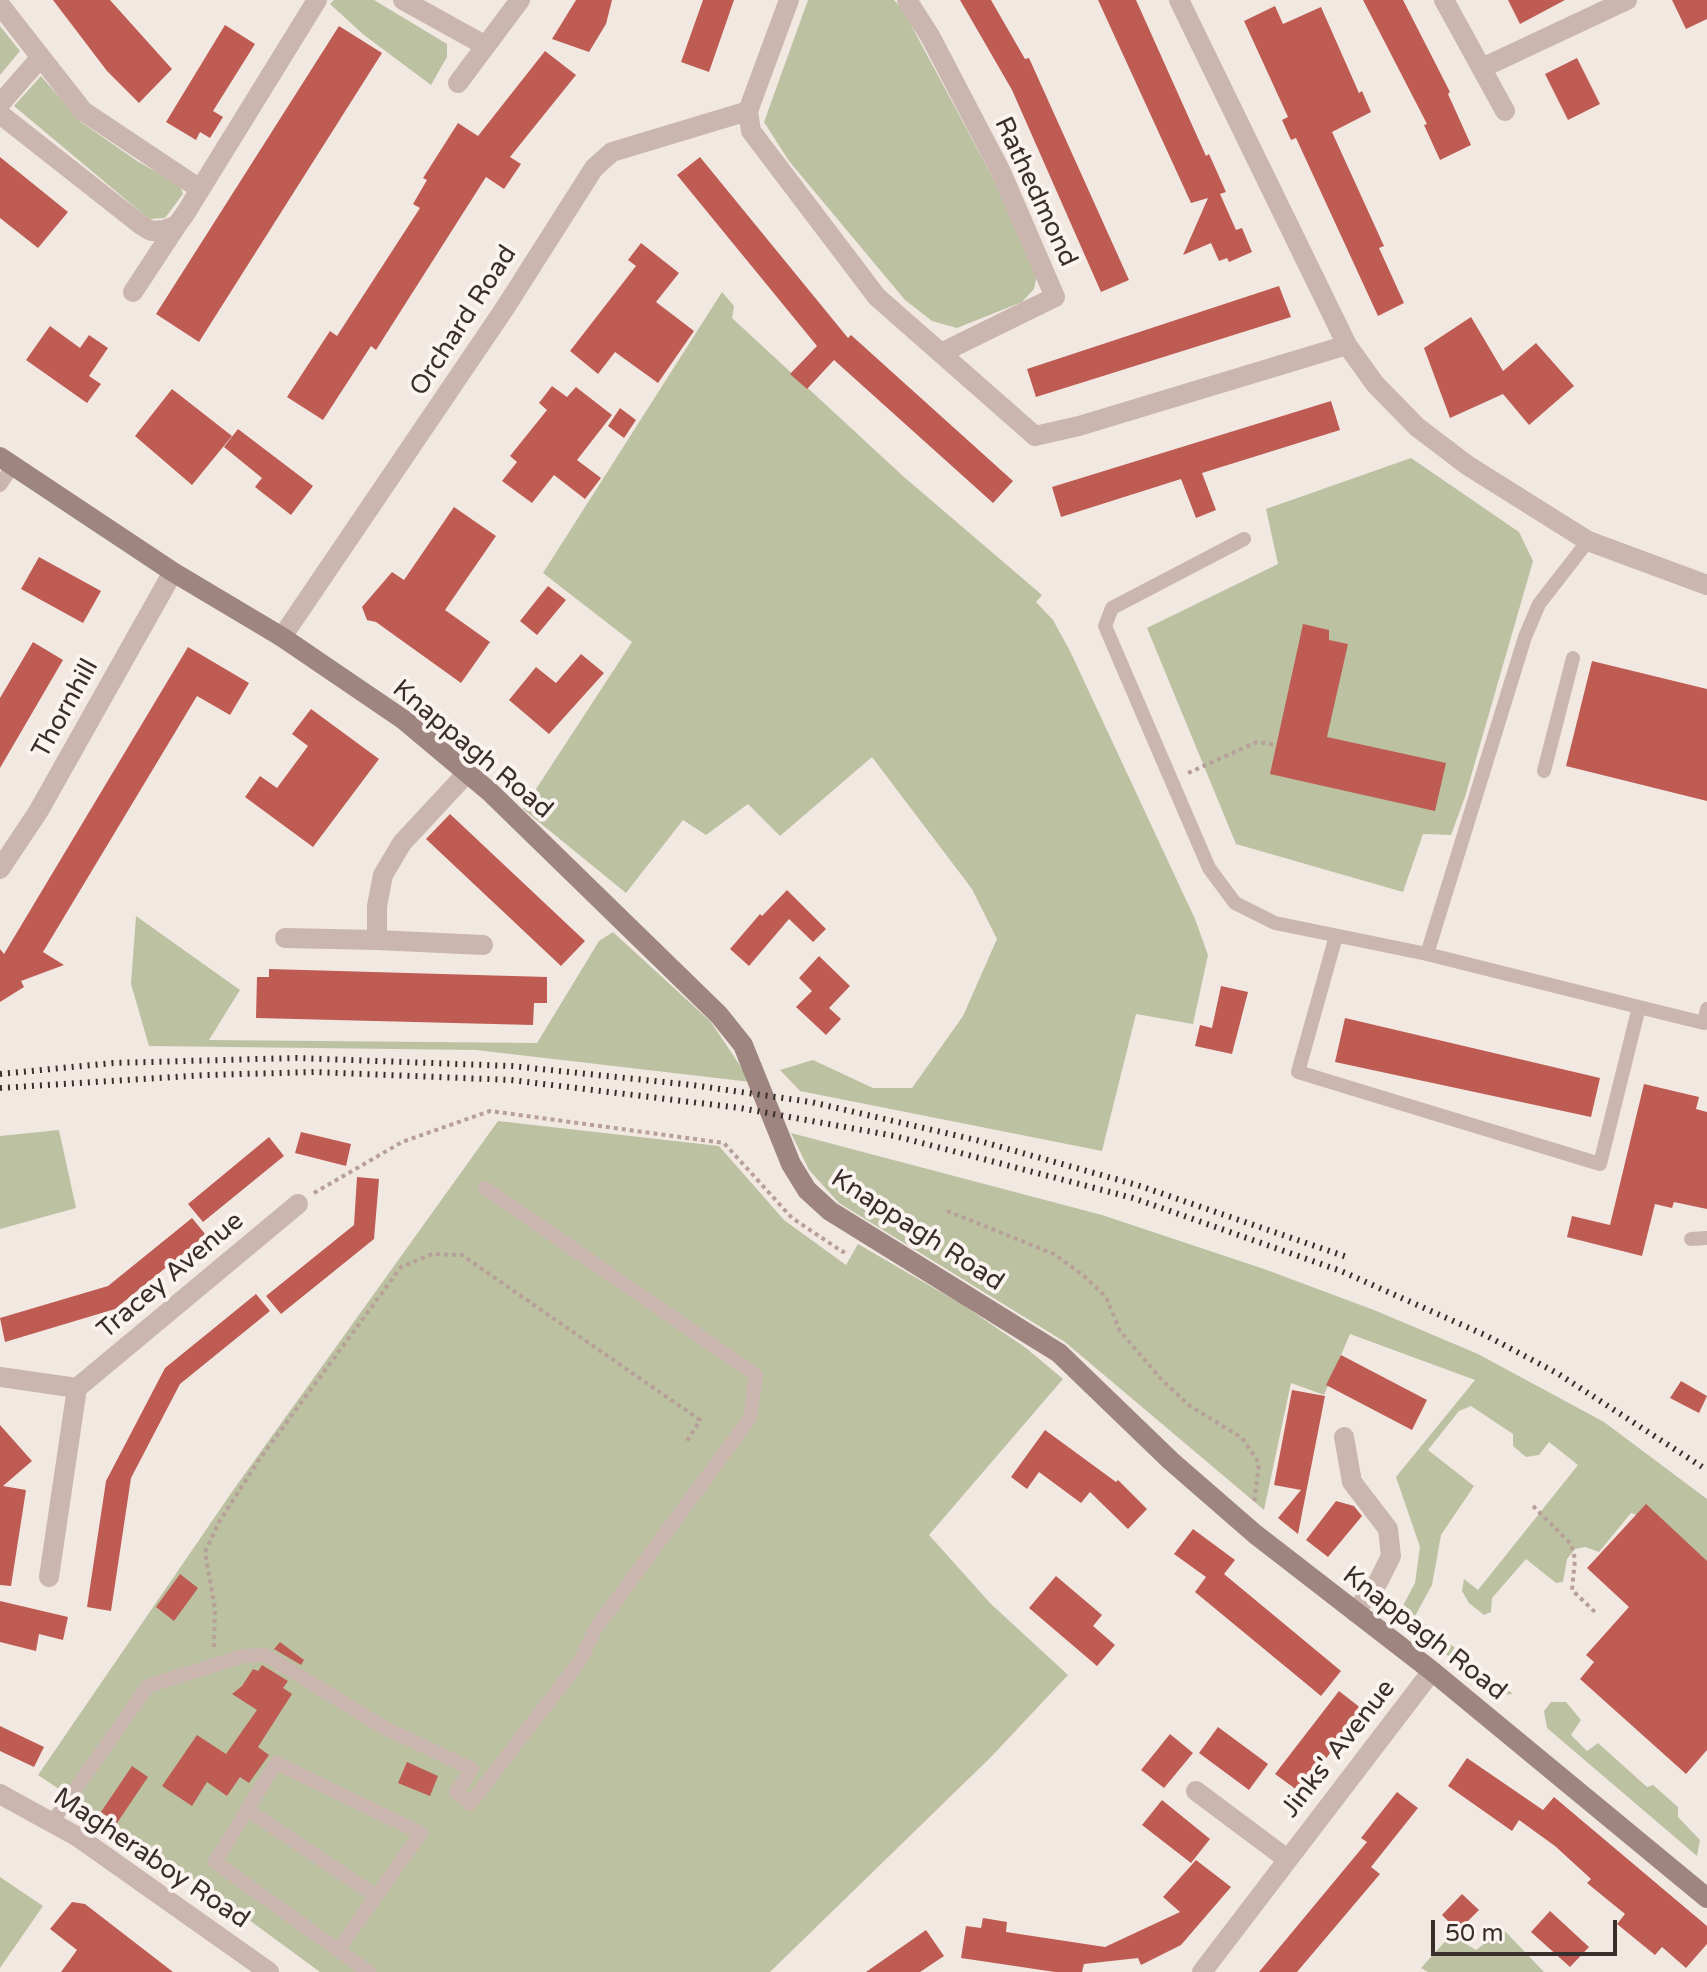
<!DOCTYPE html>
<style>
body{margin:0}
#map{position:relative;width:1707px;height:1972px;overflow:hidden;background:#f2e8e2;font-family:"Varela Round",sans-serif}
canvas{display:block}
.scale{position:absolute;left:1431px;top:1920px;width:186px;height:36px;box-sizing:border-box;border:4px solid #392e2c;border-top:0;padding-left:10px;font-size:24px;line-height:28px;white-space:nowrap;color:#392e2c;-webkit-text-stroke:6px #faf3ef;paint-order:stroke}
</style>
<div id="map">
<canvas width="1707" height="1972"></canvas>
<div class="scale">50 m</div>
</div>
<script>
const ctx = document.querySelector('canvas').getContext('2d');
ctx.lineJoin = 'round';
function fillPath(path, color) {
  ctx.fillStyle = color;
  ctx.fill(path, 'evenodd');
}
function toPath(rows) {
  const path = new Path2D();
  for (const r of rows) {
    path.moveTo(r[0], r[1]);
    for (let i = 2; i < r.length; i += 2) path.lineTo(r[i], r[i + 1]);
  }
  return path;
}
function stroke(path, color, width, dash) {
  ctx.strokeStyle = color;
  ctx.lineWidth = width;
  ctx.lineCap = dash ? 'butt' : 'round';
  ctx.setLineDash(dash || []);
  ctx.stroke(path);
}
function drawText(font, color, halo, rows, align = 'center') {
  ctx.font = font + ' "Varela Round",sans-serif';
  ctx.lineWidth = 8;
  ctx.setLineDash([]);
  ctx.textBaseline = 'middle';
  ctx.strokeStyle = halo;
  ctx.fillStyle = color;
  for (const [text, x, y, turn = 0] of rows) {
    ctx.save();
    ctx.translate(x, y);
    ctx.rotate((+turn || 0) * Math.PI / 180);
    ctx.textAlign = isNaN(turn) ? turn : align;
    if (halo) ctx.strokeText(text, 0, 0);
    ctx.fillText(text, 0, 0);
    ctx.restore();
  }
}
fillPath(toPath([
 [334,0,374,0,447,44,447,57,431,85,364,35,330,4],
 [808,0,894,0,903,10,995,182,1037,275,1034,289,1022,302,957,328,932,321,905,300,789,161,764,122],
 [0,26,20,51,0,75],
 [41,76,81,122,137,161,180,185,183,194,165,218,149,219,14,106],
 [722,292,734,306,732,318,904,477,1042,595,1036,602,1053,620,1070,651,1195,919,1208,955,1193,1024,1136,1014,1102,1151,800,1091,780,1070,813,1060,873,1088,912,1088,963,1016,997,939,972,889,872,757,780,836,748,804,706,835,683,820,626,893,523,809,632,642,543,573],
 [1411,458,1519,532,1533,561,1465,797,1451,835,1423,834,1403,892,1236,844,1147,628,1278,564,1266,509],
 [136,916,240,990,209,1040,537,1043,599,941,613,932,711,1022,751,1082,476,1050,149,1046,131,984],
 [498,1121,719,1146,784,1220,846,1265,858,1244,963,1305,1026,1348,1063,1379,929,1535,991,1604,1068,1675,991,1757,770,1972,320,1972,189,1876,38,1775,234,1489],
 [59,1130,76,1208,0,1229,0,1136],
 [791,1133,1102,1215,1264,1269,1374,1310,1478,1354,1604,1422,1707,1499,1707,1569,1657,1522,1631,1513,1599,1552,1585,1547,1575,1549,1567,1559,1563,1582,1556,1583,1526,1559,1492,1598,1491,1612,1484,1615,1469,1603,1462,1591,1464,1579,1478,1590,1578,1465,1549,1442,1539,1455,1526,1457,1513,1446,1513,1434,1471,1406,1459,1411,1428,1450,1474,1486,1441,1535,1432,1585,1415,1616,1513,1694,1496,1695,1398,1615,1415,1583,1420,1547,1396,1477,1475,1380,1350,1334,1324,1395,1291,1383,1264,1510,1065,1342,839,1203,809,1170],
 [1551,1702,1566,1702,1581,1720,1571,1735,1587,1751,1598,1743,1647,1787,1653,1785,1678,1807,1678,1817,1700,1840,1697,1856,1547,1728,1544,1711],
 [0,1877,43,1906,0,1968],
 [1503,1929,1544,1972,1428,1972,1421,1968,1451,1935,1476,1950]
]), '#bcc1a2');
fillPath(toPath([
 [53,0,110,0,172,69,139,103,107,71],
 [576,0,612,0,606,24,589,52,552,39],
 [703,0,734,0,709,72,681,62],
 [960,0,991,0,1025,59,1029,58,1129,280,1101,292,1012,90],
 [1098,0,1136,0,1206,156,1209,154,1226,192,1220,194,1236,230,1242,228,1252,252,1229,262,1227,258,1219,261,1211,243,1183,255,1208,198,1191,203],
 [1363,0,1403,0,1450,92,1448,94,1471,145,1440,160,1424,125,1427,124],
 [1508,0,1565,0,1520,24],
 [1672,0,1707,0,1707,19,1686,29],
 [1275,6,1283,24,1321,7,1359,93,1362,91,1371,112,1332,132,1384,246,1379,248,1404,303,1378,316,1296,138,1291,140,1282,120,1288,117,1244,21],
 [225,25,255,44,213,111,223,117,210,138,200,132,196,140,166,122],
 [339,26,382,53,199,342,156,314],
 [545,51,576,75,510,157,521,164,504,189,486,177,376,350,371,346,323,420,287,397,330,331,337,336,420,208,413,204,427,180,423,178,458,123,478,136],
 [1577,58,1600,104,1568,120,1545,74],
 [0,157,68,212,38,248,0,218],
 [700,157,848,338,851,335,1013,481,993,503,834,360,807,389,790,374,817,346,677,175],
 [641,243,679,273,656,302,694,331,658,383,615,352,598,374,570,351,636,266,628,260],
 [1279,286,1291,317,1036,397,1027,369],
 [1471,317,1503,371,1536,343,1574,386,1529,425,1503,394,1450,418,1424,348],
 [50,326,80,348,89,335,108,348,89,376,101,384,87,403,26,360],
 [552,386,567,397,576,387,612,415,577,460,601,478,585,499,554,475,532,503,502,481,517,462,510,456,547,410,539,403],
 [172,389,232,436,192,485,135,436],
 [1331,401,1340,430,1202,473,1216,510,1196,518,1181,479,1061,517,1052,487],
 [620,408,636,420,624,438,608,426],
 [238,429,313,486,291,515,255,487,262,478,224,447],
 [454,507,496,536,445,610,490,642,461,683,376,622,367,620,362,607,392,572,404,580],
 [39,557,101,591,83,623,21,589],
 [548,586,566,600,537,635,520,621],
 [1303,624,1329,630,1329,640,1348,644,1327,737,1446,763,1435,811,1270,774],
 [33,642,63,660,0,768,0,698],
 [188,647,249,683,230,715,197,696,43,952,64,965,21,981,24,987,0,1002,0,949,4,954],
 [581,654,604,673,549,734,509,700,536,667,556,683],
 [1592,661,1707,689,1707,801,1566,766],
 [311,709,379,759,313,847,245,797,260,776,277,788,308,746,292,734],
 [450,814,585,941,561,966,426,839],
 [787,890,826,929,813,942,789,919,749,966,730,949,760,914,762,916],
 [819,956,850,986,829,1008,841,1019,826,1035,796,1007,812,991,799,978],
 [269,969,547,977,547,1003,534,1003,533,1025,256,1018,257,977,269,977],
 [1221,986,1248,992,1232,1054,1195,1046,1200,1025,1212,1028],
 [1345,1018,1600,1078,1591,1117,1335,1062],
 [1644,1084,1699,1097,1696,1109,1707,1112,1707,1209,1674,1202,1672,1208,1655,1204,1642,1256,1567,1237,1572,1216,1610,1225],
 [301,1132,351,1144,346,1166,295,1153],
 [269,1137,284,1156,203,1222,188,1204],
 [357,1177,379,1179,374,1239,281,1314,266,1296,354,1225],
 [192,1218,206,1235,115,1309,5,1342,0,1318,108,1286],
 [256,1294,270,1311,180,1384,131,1478,111,1611,87,1607,106,1481,165,1368],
 [1341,1355,1427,1400,1412,1430,1326,1385],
 [1681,1381,1707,1396,1699,1413,1670,1398],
 [1292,1390,1325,1396,1298,1534,1278,1518,1301,1490,1274,1485],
 [0,1425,32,1461,3,1486,26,1490,11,1586,0,1585],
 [1045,1430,1116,1482,1118,1480,1147,1509,1128,1529,1090,1492,1081,1503,1039,1472,1027,1489,1011,1477],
 [1336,1501,1354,1506,1362,1516,1328,1557,1306,1540],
 [1646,1504,1707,1561,1707,1750,1686,1774,1580,1679,1594,1662,1586,1655,1629,1607,1587,1568],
 [1193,1529,1235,1560,1224,1574,1341,1671,1321,1696,1195,1592,1206,1577,1174,1554],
 [180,1574,198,1588,174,1621,156,1607],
 [1056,1576,1102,1615,1093,1626,1115,1645,1097,1666,1029,1608],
 [0,1601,68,1617,63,1640,39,1634,36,1651,0,1642],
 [280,1642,304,1660,301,1665,274,1649],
 [262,1665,288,1681,283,1688,292,1694,258,1747,269,1755,249,1783,240,1777,227,1796,207,1782,192,1806,162,1786,197,1735,226,1754,257,1710,232,1694,242,1686,253,1669,258,1671],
 [1339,1691,1362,1709,1301,1793,1275,1774],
 [0,1726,44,1747,34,1767,0,1751],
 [1218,1727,1268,1764,1249,1790,1199,1753],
 [1170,1734,1193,1753,1164,1788,1141,1770],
 [1467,1758,1543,1810,1554,1797,1707,1926,1707,1944,1686,1968,1662,1947,1655,1955,1617,1924,1625,1914,1587,1883,1591,1879,1555,1846,1519,1820,1512,1831,1448,1786],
 [407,1762,438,1776,430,1796,398,1783],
 [132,1766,148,1777,117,1823,101,1812],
 [1397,1792,1418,1808,1371,1867,1380,1874,1297,1972,1259,1972,1367,1842,1361,1838],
 [1162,1800,1210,1839,1191,1863,1142,1825],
 [1196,1860,1231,1887,1181,1945,1141,1965,1138,1958,1084,1964,1082,1972,1055,1972,961,1958,966,1926,981,1928,983,1918,1007,1922,1006,1932,1105,1947,1180,1912,1163,1897],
 [1462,1894,1479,1910,1458,1931,1442,1915],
 [72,1902,85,1904,173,1972,61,1972,77,1950,50,1929],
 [1550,1911,1589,1947,1570,1967,1531,1932],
 [926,1930,944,1956,920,1972,866,1972]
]), '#be5c54');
stroke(toPath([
 [1188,773,1257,742,1277,745],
 [314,1193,402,1142,490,1111,724,1143,792,1218,843,1252,846,1247],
 [947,1211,1054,1254,1084,1276,1106,1297,1120,1331,1162,1380,1190,1406,1242,1438,1259,1463,1254,1504],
 [1533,1506,1571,1544,1575,1559,1572,1590,1596,1613],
 [214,1647,215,1609,205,1552,219,1522,259,1460,401,1267,432,1254,462,1255,700,1420,687,1441]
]), '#b6a098', 4, [4, 4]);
stroke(toPath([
 [0,485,13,466],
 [1244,539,1112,608,1105,626,1209,868,1235,903,1275,923,1427,954,1639,1007,1600,1164,1298,1072,1336,936],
 [1544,771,1573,658],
 [1427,954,1525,637,1539,604,1588,541],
 [1639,1007,1704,1023,1707,1009],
 [1691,1239,1707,1238],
 [249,1811,376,1896],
 [53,1821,148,1686,243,1656,265,1655,385,1728,472,1769,456,1792,470,1804,580,1661,596,1628,750,1418,756,1375,485,1188],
 [338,1950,421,1833,276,1763,215,1862,338,1950,369,1972]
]), '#cab6ae', 14);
stroke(toPath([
 [403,0,486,46],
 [789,0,748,111,751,131,877,297,1035,436,1079,426,1347,345,1179,0],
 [907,0,930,36,1001,172,1055,297,943,352],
 [1444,0,1505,111],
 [0,5,83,111,200,189],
 [1482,68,1627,0],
 [458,83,520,0],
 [0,104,41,57],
 [0,114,141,225,151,231,164,230,177,225,185,214,317,0],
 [133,292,177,225],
 [1347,345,1375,384,1417,427,1467,465,1588,541,1707,585],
 [282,637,505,308,594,168,612,152,748,111],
 [467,773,402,843,383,875,377,906,377,940,483,945],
 [0,869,38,812,173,572],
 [285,938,377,940],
 [0,1377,77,1388,298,1204],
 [1344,1437,1352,1482,1388,1529,1391,1556,1378,1582,1355,1612],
 [49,1577,77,1388],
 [1196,1791,1287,1859],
 [1202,1972,1432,1671]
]), '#cab6ae', 20);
stroke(toPath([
 [0,1794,78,1837,269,1972]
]), '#cab6ae', 20);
stroke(toPath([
 [0,457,173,572,282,637,404,720,490,792,719,1015,743,1045,791,1164,807,1190,830,1211,1059,1353,1171,1461,1255,1534,1432,1671,1707,1898]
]), '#9e857f', 20);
stroke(toPath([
 [0,1074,113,1063,296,1058,512,1066,692,1085,811,1102,976,1140,1137,1185,1347,1257],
 [0,1088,207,1075,314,1072,511,1080,740,1108,895,1136,1133,1198,1341,1271,1487,1336,1557,1373,1707,1470]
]), '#392e2c', 6, [2, 6]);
drawText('26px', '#392e2c', '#faf3ef', [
 ["Rathedmond",1035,192,65],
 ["Orchard Road",464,321,-57],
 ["Thornhill",66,709,-61],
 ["Knappagh Road",472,750,40],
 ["Knappagh Road",917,1231,33],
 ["Tracey Avenue",171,1276,-40],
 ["Knappagh Road",1424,1634,38],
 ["Jinks' Avenue",1339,1749,-52],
 ["Magheraboy Road",151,1859,34]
]);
</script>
